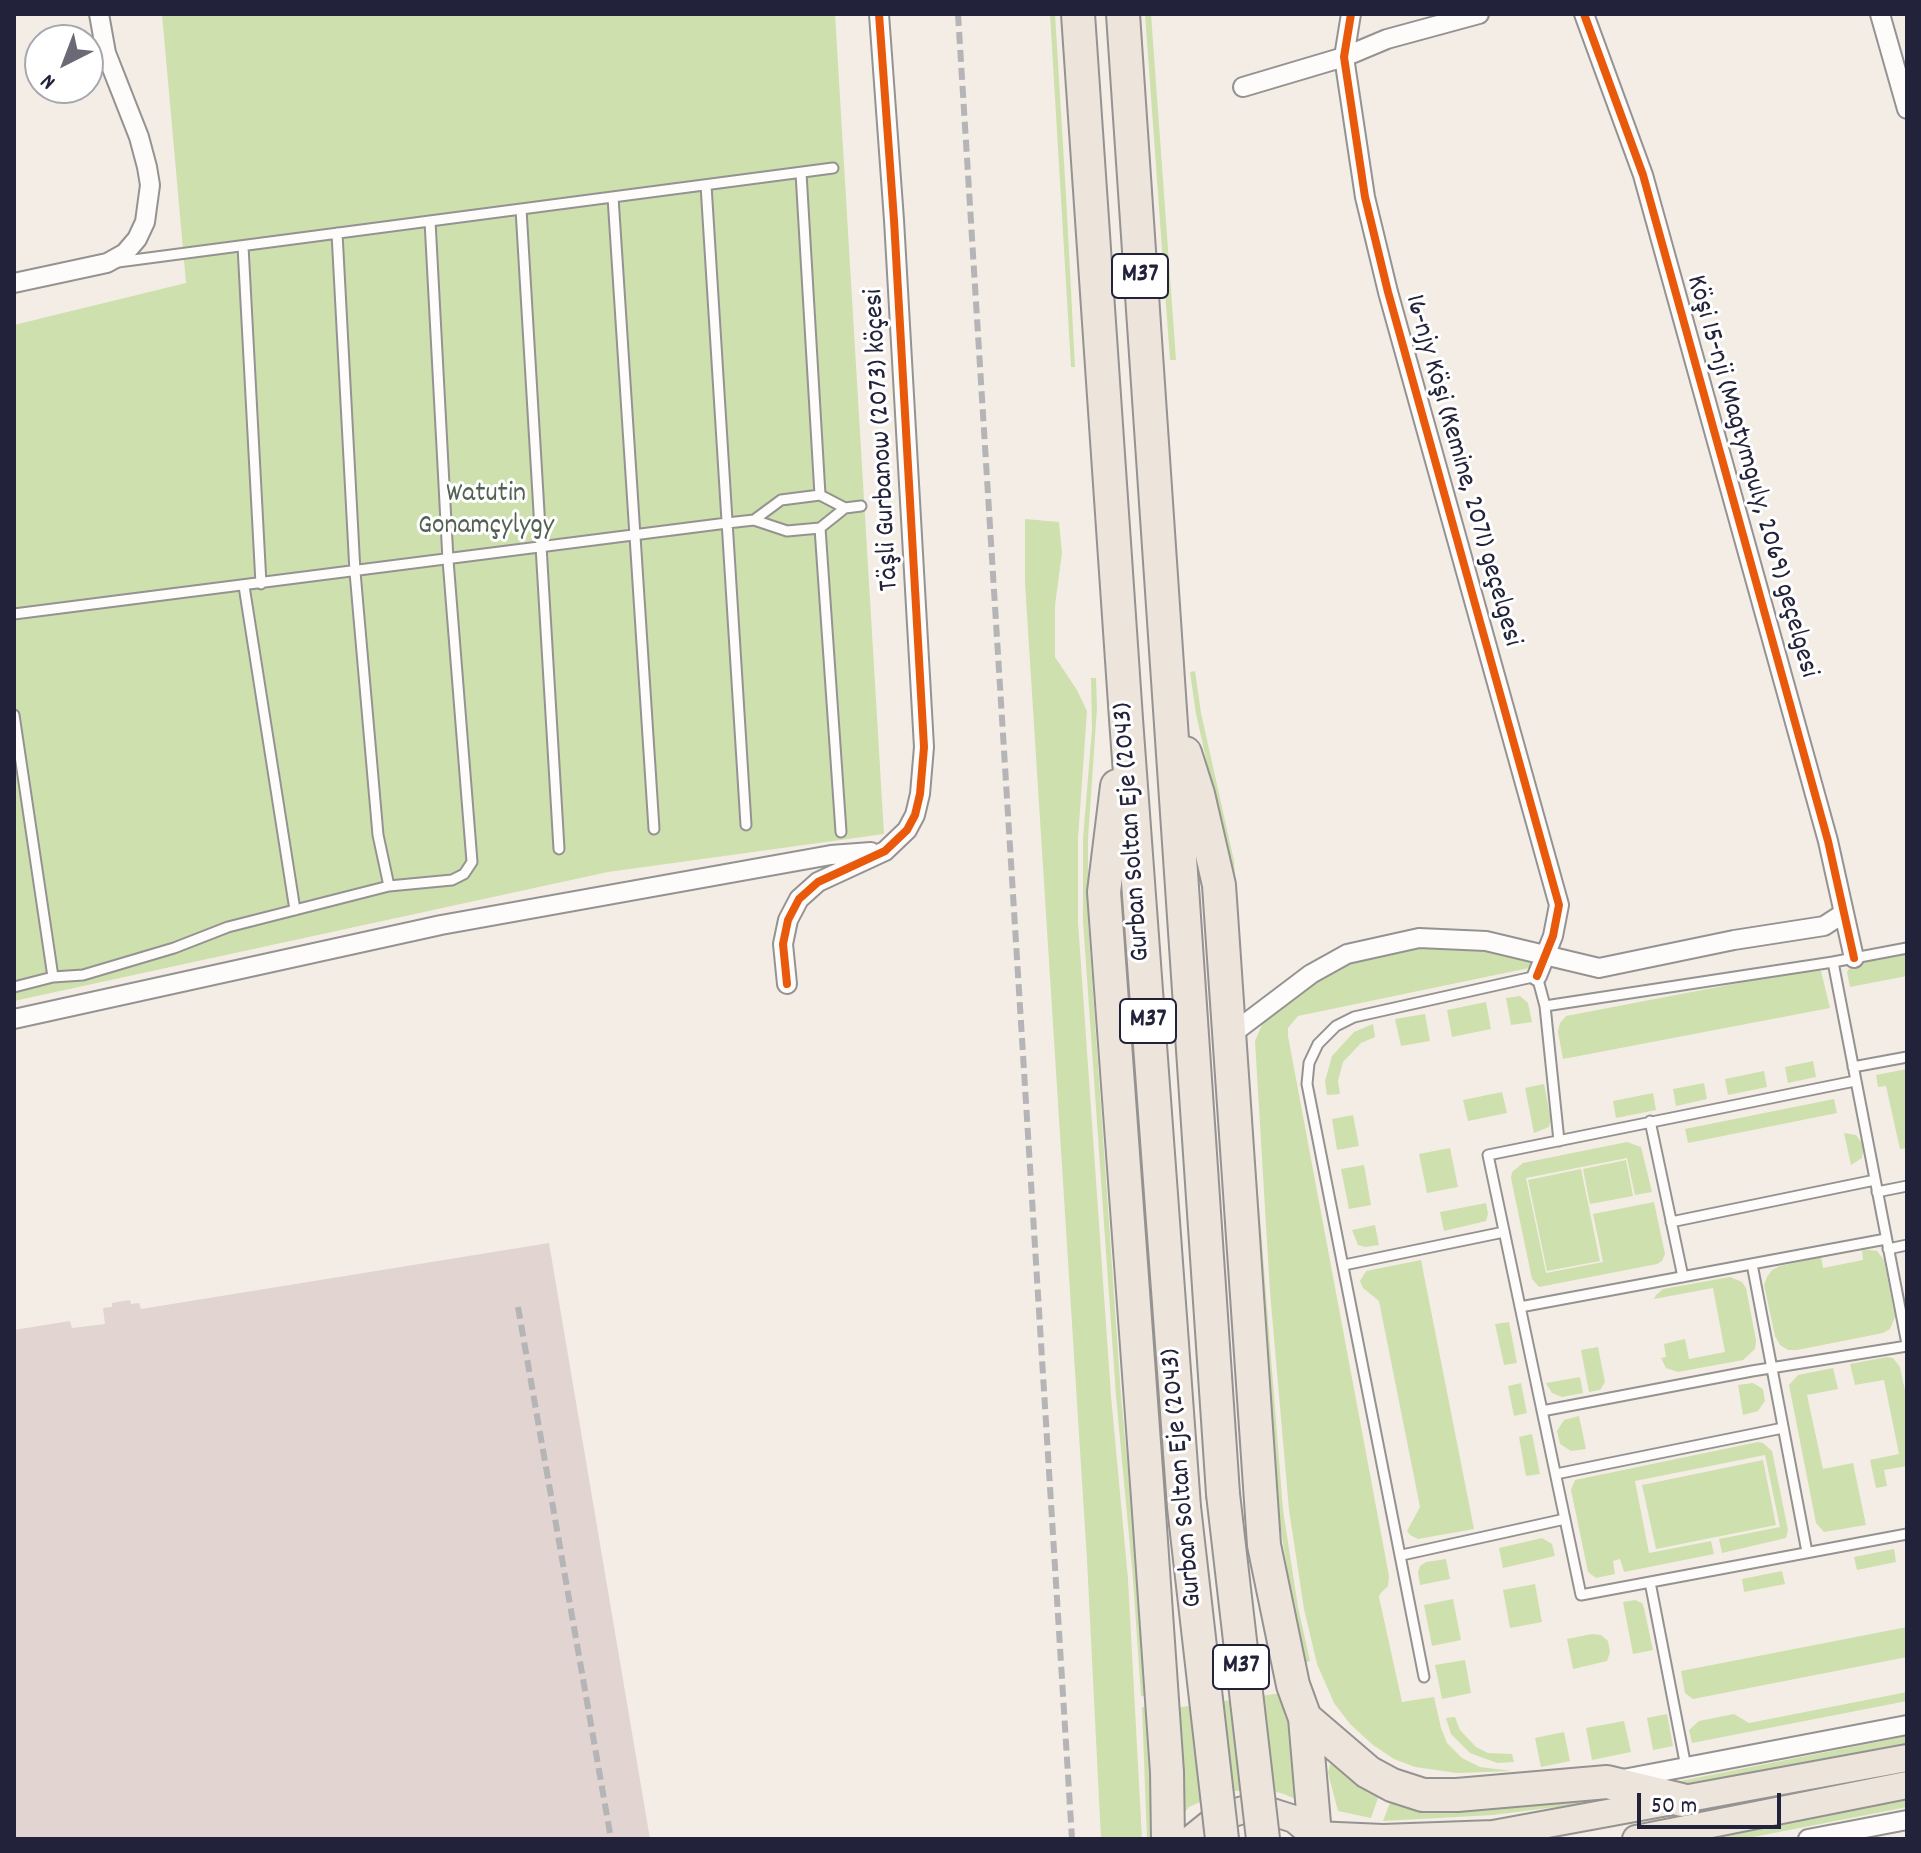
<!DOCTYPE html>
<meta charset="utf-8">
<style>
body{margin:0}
#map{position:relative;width:1921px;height:1853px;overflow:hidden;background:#f4ede6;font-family:Dekko,sans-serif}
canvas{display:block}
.frame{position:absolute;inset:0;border:16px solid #22223b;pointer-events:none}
.north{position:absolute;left:24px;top:24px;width:80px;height:80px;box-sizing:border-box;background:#fff;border:2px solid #a7a7b1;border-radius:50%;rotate:222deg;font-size:22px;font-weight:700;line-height:32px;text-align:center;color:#22223b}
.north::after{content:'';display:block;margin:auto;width:28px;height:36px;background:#6c6977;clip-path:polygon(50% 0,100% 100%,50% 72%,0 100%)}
.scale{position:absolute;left:1637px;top:1793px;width:144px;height:36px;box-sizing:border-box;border:4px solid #22223b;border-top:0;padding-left:10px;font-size:24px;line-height:28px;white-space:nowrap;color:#22223b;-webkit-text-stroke:6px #fff;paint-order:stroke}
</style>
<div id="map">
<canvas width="1921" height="1853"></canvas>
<div class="frame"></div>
<div class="north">N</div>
<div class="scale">50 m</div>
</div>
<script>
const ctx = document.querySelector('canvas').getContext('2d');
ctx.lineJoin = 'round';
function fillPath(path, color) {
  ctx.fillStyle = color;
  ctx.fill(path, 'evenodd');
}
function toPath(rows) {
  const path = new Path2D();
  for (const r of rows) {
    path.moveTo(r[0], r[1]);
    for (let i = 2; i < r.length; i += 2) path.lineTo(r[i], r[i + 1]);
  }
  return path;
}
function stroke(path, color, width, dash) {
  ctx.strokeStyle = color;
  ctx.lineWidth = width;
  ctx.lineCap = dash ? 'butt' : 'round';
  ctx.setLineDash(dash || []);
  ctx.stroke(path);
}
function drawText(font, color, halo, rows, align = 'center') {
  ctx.font = font + ' Dekko,sans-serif';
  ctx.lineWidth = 6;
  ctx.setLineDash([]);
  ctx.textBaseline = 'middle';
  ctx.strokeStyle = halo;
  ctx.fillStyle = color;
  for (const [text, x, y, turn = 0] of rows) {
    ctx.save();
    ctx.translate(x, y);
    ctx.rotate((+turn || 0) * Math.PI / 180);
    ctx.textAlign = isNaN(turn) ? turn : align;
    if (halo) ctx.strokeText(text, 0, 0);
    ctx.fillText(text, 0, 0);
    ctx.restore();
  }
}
fillPath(toPath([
 [549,1243,650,1839,14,1839,14,1330,70,1321,72,1328,105,1324,103,1308,112,1307,112,1303,130,1300,131,1304,139,1303,141,1309]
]), '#e1d4d1');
fillPath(toPath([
 [162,14,835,14,884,834,608,872,14,1001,14,325,186,283],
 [1050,14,1055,14,1066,195,1075,367,1071,367],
 [1145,14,1151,14,1176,360,1170,360],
 [1025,519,1059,522,1062,553,1055,605,1055,657,1077,690,1087,711,1078,839,1078,922,1111,1396,1128,1579,1142,1839,1101,1839,1087,1560,1025,583],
 [1195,671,1201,713,1234,861,1243,979,1238,979,1229,861,1196,714,1190,672],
 [1091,678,1096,678,1097,708,1088,839,1088,921,1121,1395,1138,1579,1146,1696,1141,1696,1133,1579,1116,1396,1083,921,1083,839,1092,729],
 [1439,943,1525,956,1535,963,1534,967,1298,1016,1288,1028,1288,1036,1389,1576,1388,1586,1380,1594,1379,1597,1402,1702,1434,1697,1441,1728,1447,1743,1462,1758,1480,1767,1512,1771,1457,1773,1415,1767,1394,1759,1373,1745,1350,1724,1334,1703,1317,1664,1304,1609,1289,1510,1270,1292,1255,1041,1267,1013,1322,966],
 [1907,951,1907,976,1850,987,1847,972,1851,965,1857,961],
 [1812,969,1821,971,1830,1008,1563,1059,1558,1032,1560,1023,1566,1016],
 [1520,996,1528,1003,1532,1022,1511,1025,1506,998],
 [1486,1002,1491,1029,1452,1037,1447,1010],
 [1425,1014,1430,1041,1401,1046,1395,1019],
 [1373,1024,1375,1037,1361,1043,1343,1062,1338,1081,1340,1094,1327,1095,1325,1081,1332,1056,1354,1032],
 [1813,1061,1816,1077,1788,1083,1785,1067],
 [1907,1069,1907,1148,1900,1149,1886,1086,1878,1087,1876,1075],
 [1764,1071,1767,1087,1728,1095,1725,1079],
 [1245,1078,1249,1078,1283,1510,1298,1607,1310,1661,1304,1663,1293,1608,1278,1511,1258,1290],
 [1704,1083,1707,1099,1676,1106,1673,1089],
 [1544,1084,1551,1120,1549,1127,1534,1133,1525,1088],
 [1502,1092,1507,1113,1468,1121,1463,1100],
 [1653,1093,1656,1110,1616,1118,1613,1101],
 [1834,1099,1837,1113,1688,1143,1685,1129],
 [1353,1115,1359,1146,1337,1150,1332,1119],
 [1844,1133,1856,1135,1864,1146,1862,1158,1851,1165],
 [1627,1142,1641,1147,1652,1192,1635,1195,1627,1158,1526,1178,1546,1273,1603,1262,1593,1214,1654,1202,1665,1254,1662,1261,1657,1264,1539,1287,1532,1279,1511,1178,1512,1172,1523,1163],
 [1450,1148,1458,1187,1427,1193,1419,1154],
 [1626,1160,1633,1196,1590,1204,1583,1169],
 [1364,1165,1371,1205,1349,1209,1341,1169],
 [1581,1169,1600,1261,1547,1271,1528,1180],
 [1486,1203,1488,1214,1486,1221,1444,1231,1440,1212],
 [1375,1225,1379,1245,1365,1247,1358,1245,1352,1230],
 [1862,1249,1877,1251,1884,1260,1895,1317,1890,1329,1883,1333,1797,1350,1788,1350,1780,1345,1775,1336,1764,1285,1767,1277,1772,1270,1780,1266,1821,1257,1823,1268,1863,1260],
 [1421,1260,1474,1529,1418,1539,1410,1535,1407,1531,1420,1507,1379,1301,1363,1288,1360,1281,1366,1271],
 [1730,1277,1742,1282,1746,1288,1756,1340,1755,1349,1743,1360,1678,1372,1666,1368,1661,1358,1666,1357,1664,1344,1685,1339,1689,1359,1725,1352,1713,1288,1654,1299,1656,1295,1663,1289],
 [1509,1322,1517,1363,1504,1365,1495,1324],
 [1598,1347,1605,1382,1600,1390,1589,1392,1581,1350],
 [1887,1357,1893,1358,1900,1367,1907,1400,1907,1466,1884,1470,1887,1486,1876,1488,1870,1460,1899,1454,1884,1380,1855,1385,1850,1364],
 [1833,1368,1838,1389,1807,1395,1823,1469,1853,1463,1866,1525,1824,1532,1816,1523,1789,1385,1798,1375],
 [1580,1377,1583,1393,1562,1397,1552,1393,1546,1383],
 [1521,1383,1527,1413,1514,1416,1508,1386],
 [1753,1383,1763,1389,1765,1401,1758,1411,1743,1415,1738,1385],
 [1579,1416,1586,1449,1571,1451,1560,1444,1557,1431,1564,1420],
 [1532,1434,1540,1474,1526,1476,1519,1437],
 [1758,1442,1763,1443,1772,1451,1788,1530,1786,1538,1722,1553,1719,1539,1780,1527,1765,1455,1635,1481,1649,1553,1711,1541,1714,1554,1624,1572,1620,1559,1613,1561,1615,1574,1596,1578,1588,1572,1571,1490,1575,1480],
 [1763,1460,1776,1525,1656,1549,1642,1485],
 [1542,1538,1552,1544,1555,1556,1503,1568,1499,1548],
 [1894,1549,1896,1562,1857,1570,1854,1557],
 [1446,1559,1450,1579,1420,1585,1418,1572,1420,1566,1426,1562],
 [1782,1571,1785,1584,1744,1592,1742,1579],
 [1535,1584,1542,1622,1510,1628,1503,1590],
 [1453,1599,1461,1640,1432,1646,1424,1605],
 [1635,1600,1642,1603,1644,1608,1653,1650,1633,1654,1623,1602],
 [1907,1627,1907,1657,1693,1699,1685,1693,1681,1671],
 [1592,1634,1601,1635,1608,1641,1610,1652,1607,1661,1573,1669,1567,1639],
 [1465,1660,1471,1693,1442,1699,1435,1665],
 [1907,1692,1907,1701,1692,1743,1689,1730,1699,1721,1734,1714,1749,1723],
 [1282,1693,1306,1804,1284,1794,1265,1789,1222,1792,1189,1807,1178,1820,1174,1708],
 [1142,1707,1146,1707,1152,1839,1147,1839],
 [1667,1714,1673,1746,1653,1750,1647,1718],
 [1455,1717,1460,1730,1476,1747,1488,1753,1512,1754,1514,1762,1497,1763,1470,1753,1451,1734,1446,1718],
 [1624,1721,1631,1752,1592,1760,1586,1728],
 [1564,1732,1570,1761,1541,1767,1535,1738],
 [1907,1736,1907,1745,1696,1786,1670,1783],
 [1330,1764,1379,1795,1371,1818,1338,1811,1328,1773],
 [1609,1793,1612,1800,1493,1815,1383,1821,1391,1800],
 [1907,1798,1907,1807,1743,1839,1699,1839]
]), '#cee0ad');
const lane = toPath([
 [801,173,820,495],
 [706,185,746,825],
 [613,197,654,829],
 [521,209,559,849],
 [337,233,355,572,378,835,389,886],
 [243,246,261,584],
 [118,262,833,168],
 [754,520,781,500,820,495,845,508],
 [820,528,841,832],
 [244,586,295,910],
 [14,614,727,523,754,520,787,531,820,528,845,508,861,506],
 [14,715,53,977],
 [1833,962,1907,1344],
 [14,987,53,977,83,975,174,948,228,927,389,886,452,880,464,874,472,862,448,560,430,221],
 [1545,1006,1559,1141],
 [1853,1067,1907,1057],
 [1855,1081,1488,1155,1581,1595,1907,1534],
 [1650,1121,1683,1277],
 [1877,1192,1907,1186],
 [1671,1222,1875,1180],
 [1888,1249,1907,1245],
 [1752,1264,1807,1552],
 [1344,1265,1504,1232],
 [1520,1307,1886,1239],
 [1542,1411,1752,1371,1907,1346],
 [1556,1474,1783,1428],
 [1402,1555,1565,1519],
 [1650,1582,1686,1767],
 [1424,1677,1307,1084,1309,1063,1318,1044,1336,1026,1354,1017,1537,976,1545,1006,1833,962,1907,948]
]);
const street = toPath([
 [1351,14,1344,57,1365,197,1388,292,1559,905,1553,936,1537,976],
 [1584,14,1643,175,1828,841,1854,958],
 [1880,14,1907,109],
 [1243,87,1344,57,1387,39,1479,14],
 [14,283,107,263,125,253,137,239,145,222,150,185,147,167,139,137,106,53,99,14],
 [787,984,783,944,788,920,799,899,818,882,885,851,907,830,915,815,920,794,924,747,894,220,879,14],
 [14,1019,441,925,831,855,871,852],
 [1229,1036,1311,974,1347,954,1419,938,1486,941,1599,968,1734,940,1824,926,1844,913],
 [1623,1779,1907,1725],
 [1808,1839,1907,1820]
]);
const primary = toPath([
 [1315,1835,1383,1838,1493,1834,1907,1758],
 [1191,1839,1217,1818,1243,1810,1269,1811,1294,1819,1318,1839],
 [1636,1839,1907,1785]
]);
const highway = toPath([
 [1078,14,1126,719,1184,1507],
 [1123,14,1223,1494],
 [1185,753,1198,794,1219,885,1264,1545,1293,1685,1305,1718,1315,1835],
 [1117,786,1104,892,1148,1498,1167,1772,1168,1839],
 [1305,1718,1368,1772,1392,1785,1423,1795,1457,1795,1607,1782,1682,1800]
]);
stroke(lane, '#959292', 13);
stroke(street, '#959292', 22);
stroke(primary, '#959292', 30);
stroke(highway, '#959292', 36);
stroke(lane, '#fdfcfb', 9);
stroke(street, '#fdfcfb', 18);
stroke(primary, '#ede4db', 26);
stroke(highway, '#ede4db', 32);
stroke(toPath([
 [958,14,1072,1839],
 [518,1307,611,1839]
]), '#b5b4b6', 6, [12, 6]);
const highwayBridge = toPath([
 [1223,1494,1263,1839],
 [1184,1507,1222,1839]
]);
stroke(highwayBridge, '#959292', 36, []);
stroke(highwayBridge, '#ede4db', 32);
stroke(toPath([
 [1351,14,1344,57,1365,197,1388,292,1559,905,1553,936,1537,976],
 [1584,14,1643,175,1828,841,1854,958],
 [787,984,783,944,788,920,799,899,818,882,885,851,907,830,915,815,920,794,924,747,894,220,879,14]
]), '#e8590c', 8);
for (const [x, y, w] of [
 [1140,276,56],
 [1148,1021,56],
 [1241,1667,56]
]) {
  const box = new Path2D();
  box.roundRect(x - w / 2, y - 22, w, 44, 6);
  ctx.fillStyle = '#fff';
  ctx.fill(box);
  stroke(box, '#22223b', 2);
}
drawText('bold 26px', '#22223b', null, [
 ["M37",1140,276],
 ["M37",1148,1021],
 ["M37",1241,1667]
]);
drawText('28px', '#22223b', '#fff', [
 ["Täşli Gurbanow (2073) köçesi",884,440,-93],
 ["16-njy Köşi (Kemine, 2071) geçelgesi",1461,471,74],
 ["Köşi 15-nji (Magtymguly, 2069) geçelgesi",1750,477,74],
 ["Gurban Soltan Eje (2043)",1134,832,-94],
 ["Gurban Soltan Eje (2043)",1184,1478,-95]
]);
drawText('28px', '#536153', '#fff', [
 ["Watutin",486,496],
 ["Gonamçylygy",486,528]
]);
</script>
